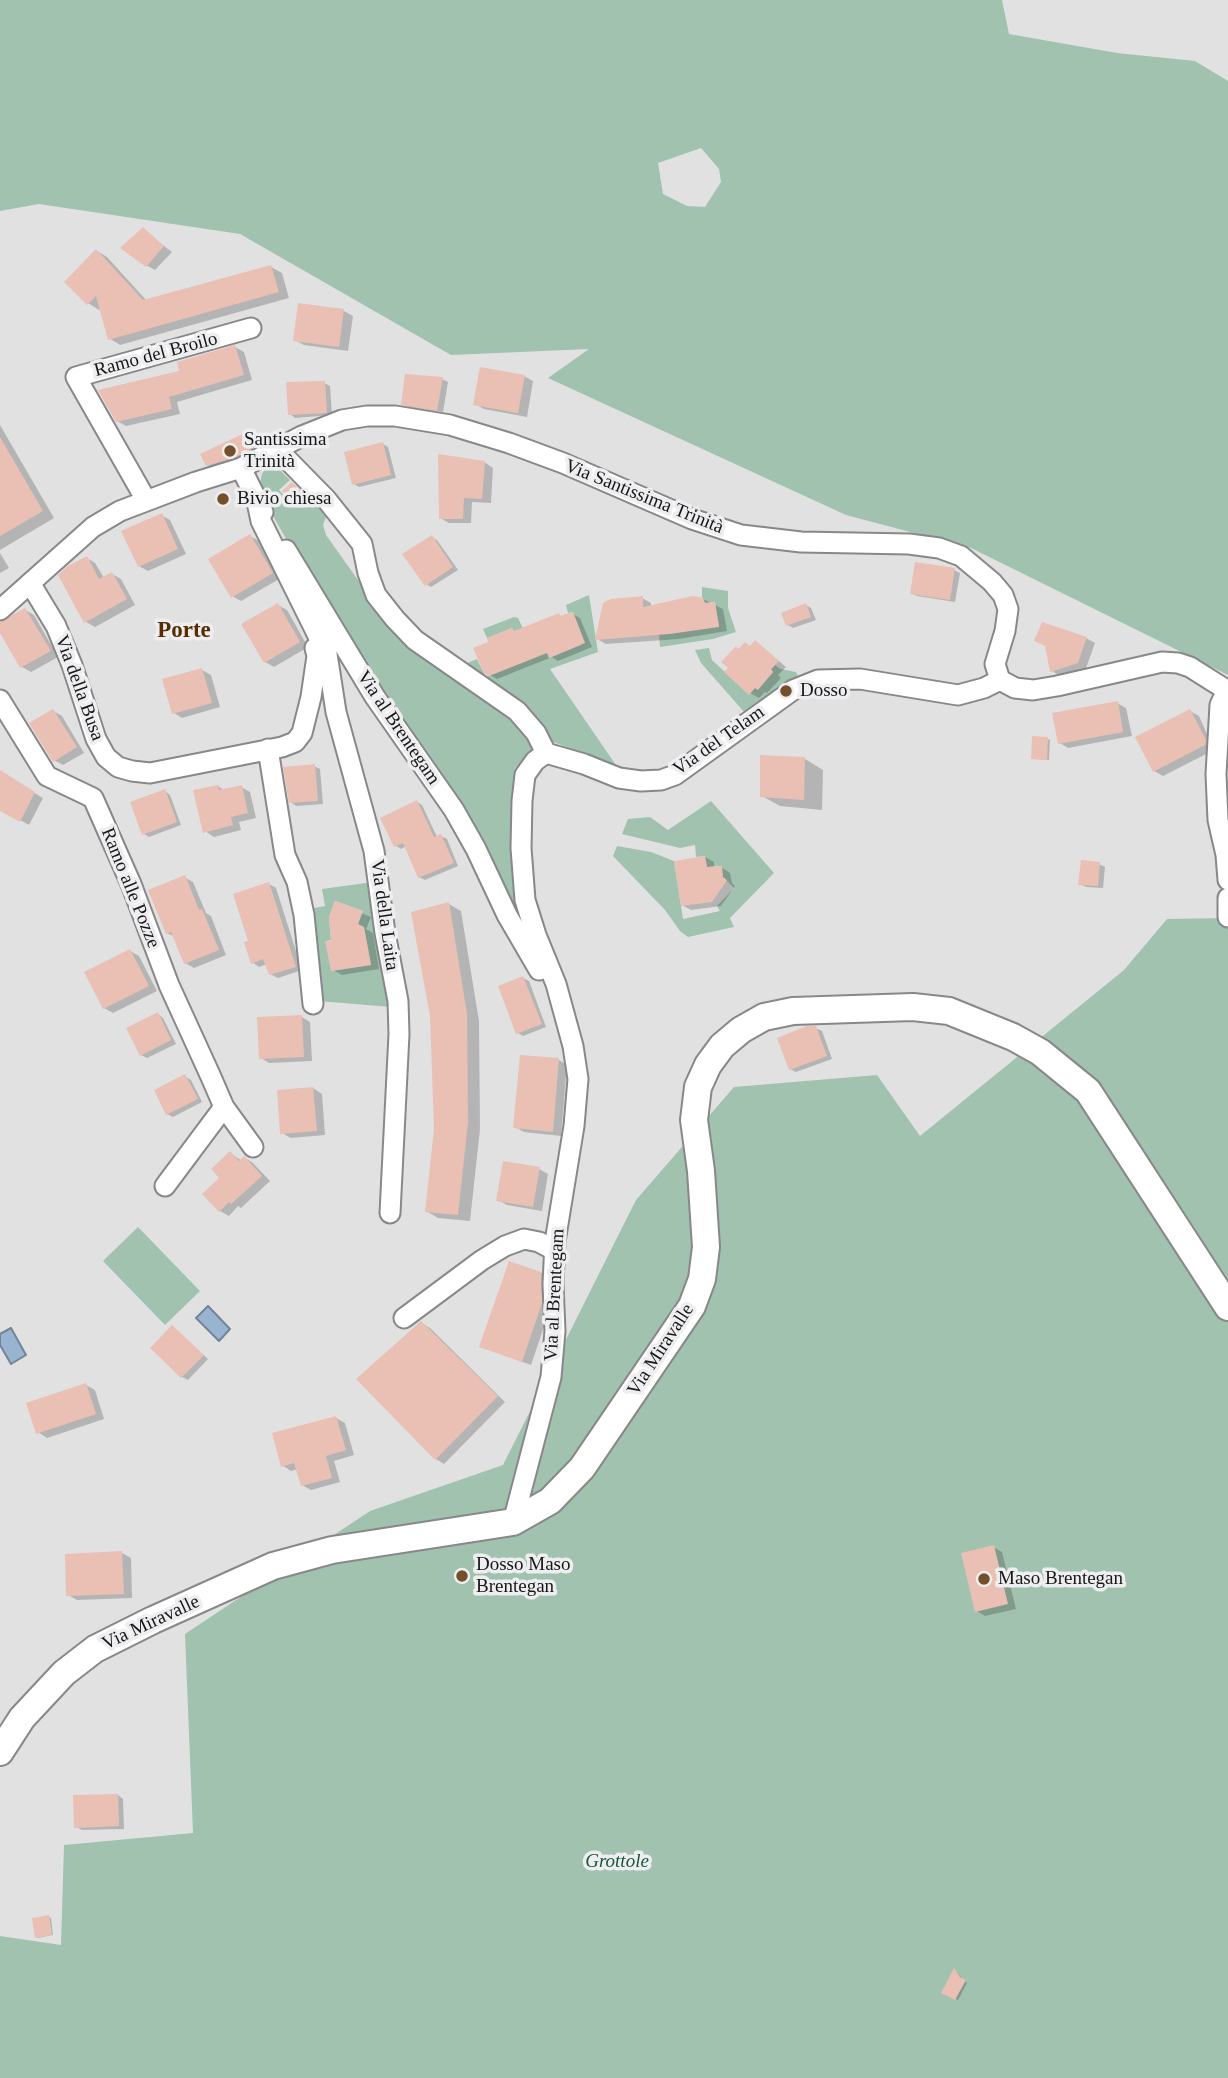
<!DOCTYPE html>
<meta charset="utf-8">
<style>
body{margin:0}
canvas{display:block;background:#e1e1e2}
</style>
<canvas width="1228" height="2078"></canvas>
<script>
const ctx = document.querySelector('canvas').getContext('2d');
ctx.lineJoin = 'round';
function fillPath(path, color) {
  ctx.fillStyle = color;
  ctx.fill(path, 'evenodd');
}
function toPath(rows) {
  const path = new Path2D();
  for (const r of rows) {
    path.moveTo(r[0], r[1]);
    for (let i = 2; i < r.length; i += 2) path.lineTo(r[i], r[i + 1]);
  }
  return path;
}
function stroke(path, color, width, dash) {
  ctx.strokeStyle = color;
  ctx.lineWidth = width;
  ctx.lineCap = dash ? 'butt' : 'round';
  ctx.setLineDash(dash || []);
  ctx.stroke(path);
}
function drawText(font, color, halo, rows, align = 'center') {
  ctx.font = font + ' Georgia,serif';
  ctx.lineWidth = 7;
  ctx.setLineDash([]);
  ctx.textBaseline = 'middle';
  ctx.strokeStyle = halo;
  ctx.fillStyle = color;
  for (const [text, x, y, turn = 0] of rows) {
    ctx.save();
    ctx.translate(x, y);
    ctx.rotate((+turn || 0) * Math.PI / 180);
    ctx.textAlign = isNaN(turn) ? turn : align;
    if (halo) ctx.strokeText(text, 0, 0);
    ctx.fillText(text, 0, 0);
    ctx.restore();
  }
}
fillPath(toPath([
 [0,0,1002,0,1009,34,1117,53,1195,61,1228,81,1228,675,971,548,846,515,548,378,589,349,451,355,240,234,39,204,0,211],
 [701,148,719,169,721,182,705,207,687,206,663,194,658,163],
 [277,467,290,480,279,490,293,504,311,502,320,508,326,517,323,525,326,535,392,628,420,655,495,703,519,725,529,740,532,748,530,755,515,768,512,804,542,964,307,576,263,498,260,484,262,474,266,468],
 [702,587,728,591,728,608,736,632,713,639,660,647,657,604,663,603,669,634,719,626,715,602,705,603,702,597],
 [589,595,598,652,550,669,620,771,580,752,548,740,465,664,477,659,486,677,526,661,512,628,487,638,483,629,514,617,518,618,527,637,540,631,549,658,581,645,580,630,573,612,568,613,566,605],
 [709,648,712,660,749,694,755,688,758,689,773,672,771,669,775,665,781,669,796,672,798,676,772,692,745,713,701,663,695,650],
 [711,801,774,873,730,918,734,927,688,937,680,931,665,910,613,856,617,846,651,852,674,861,683,919,720,911,717,906,734,888,723,877,721,866,707,867,705,856,696,857,695,845,680,848,622,834,628,819,650,817,668,830],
 [373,882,391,1007,318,1001,309,909,325,906,322,889],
 [335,901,363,911,358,924,364,927,371,965,332,971,326,941,331,940,329,917],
 [1228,918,1228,2078,0,2078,0,1936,61,1945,64,1845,193,1833,185,1634,370,1511,503,1465,636,1200,734,1087,877,1075,920,1136,1124,970,1167,919],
 [138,1227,200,1291,165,1325,103,1261]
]), '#a1c2af');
const water = toPath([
 [208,1306,230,1329,219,1341,196,1318,208,1306],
 [11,1328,26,1355,11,1364,0,1345,0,1334,11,1328]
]);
fillPath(water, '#99b4d0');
stroke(water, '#728598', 2);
fillPath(toPath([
 [143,230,172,252,155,270,146,265],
 [97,251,107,257,147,301,271,267,282,273,289,298,120,345,109,338,101,308,99,310,88,303],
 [300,305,344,311,353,316,348,351,304,345,295,340],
 [235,347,244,352,252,380,177,402,180,414,126,426,117,421,181,372],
 [524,376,533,381,527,417,484,409,475,404],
 [442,379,448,382,443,412,409,407,403,404],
 [324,383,330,386,332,415,295,418,290,414],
 [0,425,54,518,0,550],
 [251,432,256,435,263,448,242,459,213,468,208,465],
 [383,444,388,447,396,478,359,487,354,484],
 [484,462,493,468,491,503,472,502,471,523,449,523,440,518],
 [161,515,170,520,186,554,148,571,139,566],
 [250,536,259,541,281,578,241,601,232,596],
 [432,537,437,540,458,570,431,587,426,584],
 [0,553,9,568,0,573],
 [87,558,95,563,104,578,112,574,121,579,135,605,95,627,86,622],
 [954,570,960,573,955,602,917,596,912,593],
 [642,598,651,603,651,607,703,599,723,609,727,631,679,639,606,644,597,639,602,609,607,603],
 [278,605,287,610,308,647,274,667,265,662],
 [806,605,811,608,816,620,793,628,788,625],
 [25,610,34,615,58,657,31,672,22,667,0,630,0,625],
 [573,614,580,618,592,647,558,661,552,657,497,679,485,672,491,642,512,630,516,632,559,615,563,617],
 [1086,638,1095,643,1086,668,1060,676,1052,671],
 [756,642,786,667,778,675,781,678,767,693,765,692,759,698,750,693,739,650,751,647],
 [202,670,211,675,220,707,182,718,174,713],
 [1117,703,1126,708,1132,736,1068,748,1060,743],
 [53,711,62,716,84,753,63,765,54,760],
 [1190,711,1199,716,1214,750,1163,776,1154,771],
 [1048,739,1050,740,1049,760,1035,759],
 [805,759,823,770,822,810,780,806,762,796],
 [314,766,320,769,323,804,296,806,291,802],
 [0,772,43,798,29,825,0,809],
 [218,786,225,791,241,787,250,792,256,818,239,822,241,830,214,837,205,831],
 [165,791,170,795,181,825,149,837,144,834],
 [417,802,422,805,437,837,441,836,447,839,458,866,425,880,419,877,406,846,401,849,396,846],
 [705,857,714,862,714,868,721,867,730,873,732,883,735,886,721,906,691,910,682,905],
 [1099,864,1105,867,1103,888,1086,887,1080,884],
 [184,877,193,882,206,913,211,916,226,955,194,968,185,963,175,937,167,933],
 [269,884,276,888,302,970,278,978,270,974,267,964,259,967,252,962,250,942],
 [336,903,371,917,366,929,373,933,379,969,342,975,333,970],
 [449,904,461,911,479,1021,480,1129,470,1221,438,1218,426,1211,436,1129],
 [130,951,139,956,157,991,113,1013,104,1008],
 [523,978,529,981,546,1027,523,1036,518,1033],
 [158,1014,163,1018,176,1044,147,1058,141,1055],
 [302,1017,310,1022,312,1061,269,1063,261,1058],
 [816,1028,822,1031,832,1059,796,1072,790,1069],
 [559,1060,567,1065,561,1136,524,1132,515,1127],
 [185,1076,191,1080,202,1102,173,1117,167,1114],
 [313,1088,322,1094,325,1135,291,1138,282,1133],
 [230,1153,242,1161,245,1158,253,1163,270,1181,241,1208,238,1206,229,1216,220,1211,222,1178],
 [539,1169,548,1174,542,1211,507,1205,498,1200],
 [541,1273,550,1279,550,1309,531,1365,482,1347],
 [421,1323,430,1328,505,1402,444,1464,436,1459],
 [173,1327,208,1359,188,1380,182,1377],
 [86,1385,95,1390,104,1419,47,1438,38,1432],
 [336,1418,345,1423,354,1455,334,1461,340,1482,311,1490,302,1485,298,1469,291,1471,282,1465],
 [993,1547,1002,1552,1016,1609,985,1616,977,1611],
 [122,1553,131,1558,132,1598,77,1600,68,1595],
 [118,1795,123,1799,124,1829,82,1830,76,1827],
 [49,1917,51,1918,53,1935,38,1938,36,1937],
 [955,1971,967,1983,958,2000,943,1992]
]), '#0003');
fillPath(toPath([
 [143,227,164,246,146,267,120,248],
 [96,249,143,300,271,265,279,292,108,340,96,296,87,305,64,282],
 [298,303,344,309,339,347,293,341],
 [235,345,244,375,169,397,172,409,116,422,99,392,98,390,179,371,177,362],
 [480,367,525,375,518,413,473,405],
 [405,374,443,377,437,411,401,405],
 [325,381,327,413,288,415,286,382],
 [251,430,258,445,236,457,206,466,200,454],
 [0,437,43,511,0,536],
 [383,442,391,475,352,485,344,452],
 [438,454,485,461,482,499,464,498,463,519,439,519],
 [292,482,304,494,293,503,282,491],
 [162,513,178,549,138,567,121,531],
 [250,534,273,573,231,598,208,559],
 [432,535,453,567,425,586,402,554],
 [87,556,99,579,112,572,127,599,84,623,58,575,68,566],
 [915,562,955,568,950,600,910,594],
 [643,596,643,607,693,596,703,598,705,603,715,602,719,627,669,634,595,640,603,603,611,599],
 [278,603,300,642,264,663,241,624],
 [806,603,811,617,786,626,781,613],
 [25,608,51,651,20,668,0,633,0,622],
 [573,612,585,643,549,658,547,653,489,676,484,673,473,648,488,642,487,638,512,628,514,631,559,613,560,616],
 [1042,622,1087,637,1078,663,1050,672,1045,646,1034,641],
 [755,640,779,661,771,669,773,672,758,690,755,688,749,695,724,672,728,668,721,662,736,646,738,649,745,642,750,646],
 [202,668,212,703,172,714,162,679],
 [1118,701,1123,732,1058,744,1052,713],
 [53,709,77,747,53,762,29,723],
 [1190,709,1206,740,1205,745,1153,772,1135,737],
 [1032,736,1048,737,1047,760,1031,759],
 [760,755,805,757,804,800,760,797],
 [315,764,318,801,289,803,283,767],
 [0,770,35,792,20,822,0,811],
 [218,785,219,790,242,785,248,813,231,817,233,825,203,833,193,790],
 [165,789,177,822,142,835,130,802],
 [417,800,434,837,441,834,454,863,418,878,403,843,394,847,380,818],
 [705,856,707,867,722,866,723,877,727,880,712,902,681,906,674,861],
 [1081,860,1100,862,1098,886,1078,885],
 [185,875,199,910,202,909,219,950,184,964,171,932,166,934,148,890],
 [269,882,296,967,269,975,263,959,251,964,244,942,248,941,233,894],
 [335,901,363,911,358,924,364,927,371,965,331,971,325,941,331,941,329,917],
 [449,902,467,1014,468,1122,458,1215,425,1212,434,1129,430,1016,411,912],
 [130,949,149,986,103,1009,84,972],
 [523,976,542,1024,516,1034,498,986],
 [158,1012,171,1040,140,1056,126,1028],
 [302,1015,304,1057,259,1059,257,1017],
 [807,1026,816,1026,827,1056,789,1070,777,1038],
 [520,1055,559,1058,553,1132,513,1128],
 [185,1074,198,1099,166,1115,154,1090],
 [313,1087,317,1131,280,1134,277,1090],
 [230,1151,239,1161,244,1156,262,1176,231,1204,229,1202,219,1212,202,1194,219,1178,211,1169],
 [503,1161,540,1167,533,1207,496,1201],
 [509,1261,541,1272,542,1303,522,1362,479,1347],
 [421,1321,498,1396,435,1460,356,1379],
 [172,1325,204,1355,181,1378,150,1348],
 [86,1383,96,1414,36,1434,26,1403],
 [336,1416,346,1450,326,1456,332,1478,301,1486,294,1463,281,1467,272,1433],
 [994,1545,1008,1604,975,1612,961,1553],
 [122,1551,124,1594,66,1596,65,1554],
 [118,1794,119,1826,74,1828,73,1795],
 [49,1915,52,1935,35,1938,32,1918],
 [954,1968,960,1977,966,1980,955,2000,941,1993]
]), '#e9c0b3');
const street = toPath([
 [277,449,326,499,362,544,368,573,376,595,395,619,415,640,517,711,536,733,546,753],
 [241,468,263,512],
 [146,500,76,377,251,328],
 [257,502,261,521,327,654,336,712,374,851,385,933,398,1001,399,1034,390,1213],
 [286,550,375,697,454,810,476,849,507,915,539,970],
 [30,583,56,626,72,665,96,739,106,757,118,767,132,771,150,773,282,747,295,742,302,733,311,697,317,656,315,648],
 [0,610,93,527,120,511,196,482,241,468,302,436,342,420,367,416,395,416,450,425,509,443,563,463,692,519,741,535,801,542,909,544,939,548,961,556,992,582,1003,595,1008,609,1005,631,995,664,1000,680,1015,688,1033,690,1057,686,1162,662,1178,663,1190,667,1228,691],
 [1227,690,1220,705,1216,774,1218,820,1226,855,1228,880],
 [0,700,47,776,93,798,131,884,169,985,211,1077,224,1107,253,1147],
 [268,749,285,855,297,882,304,915,313,1004],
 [1228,898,1228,917],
 [165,1186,224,1107],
 [404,1318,482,1260,505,1246,524,1239,539,1242,554,1250],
 [513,1522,551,1377,555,1331,553,1284,555,1242,574,1126,578,1079,573,1046,556,984,536,935,525,900,521,848,522,801,525,775,535,761,546,753,584,764,619,778,641,781,661,780,675,775,793,690,818,680,860,679,958,695,984,688,1000,680]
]);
const secondary = toPath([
 [0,1752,22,1718,64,1673,95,1649,153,1620,273,1566,332,1550,513,1522,550,1501,582,1468,692,1306,702,1279,706,1247,701,1171,694,1120,698,1087,708,1065,722,1046,741,1030,764,1017,793,1011,913,1007,949,1011,1013,1037,1040,1052,1088,1091,1228,1307]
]);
stroke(street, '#888889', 23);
stroke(secondary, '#888889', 30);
stroke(street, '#fff', 19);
stroke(secondary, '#fff', 26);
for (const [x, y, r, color] of [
 [230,451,7,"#754f2c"],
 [223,499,7,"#754f2c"],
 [786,691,7,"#754f2c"],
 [462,1576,7,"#754f2c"],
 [984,1579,7,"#754f2c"]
]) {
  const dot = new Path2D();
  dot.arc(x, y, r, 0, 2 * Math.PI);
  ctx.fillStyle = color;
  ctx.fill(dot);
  stroke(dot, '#eeeef0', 2.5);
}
drawText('19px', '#161717', '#eeeef0', [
 ["Ramo del Broilo",156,355,-15],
 ["Via Santissima Trinità",644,497,22],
 ["Via della Busa",79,688,70],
 ["Via al Brentegam",398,728,56],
 ["Via del Telam",719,741,-35],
 ["Ramo alle Pozze",130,888,68],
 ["Via della Laita",384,915,82],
 ["Via al Brentegam",555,1295,-87],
 ["Via Miravalle",661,1350,-57],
 ["Via Miravalle",151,1623,-25]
]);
drawText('19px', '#161717', '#eeeef0', [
 ["Santissima",244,440],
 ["Trinità",244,462],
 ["Bivio chiesa",237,499],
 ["Dosso",800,691],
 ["Dosso Maso",476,1565],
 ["Brentegan",476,1587],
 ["Maso Brentegan",998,1579]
], 'left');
drawText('italic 19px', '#17573b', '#eeeef0', [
 ["Grottole",617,1862]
]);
drawText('bold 23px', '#562e00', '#eeeef0', [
 ["Porte",184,631]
]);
</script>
